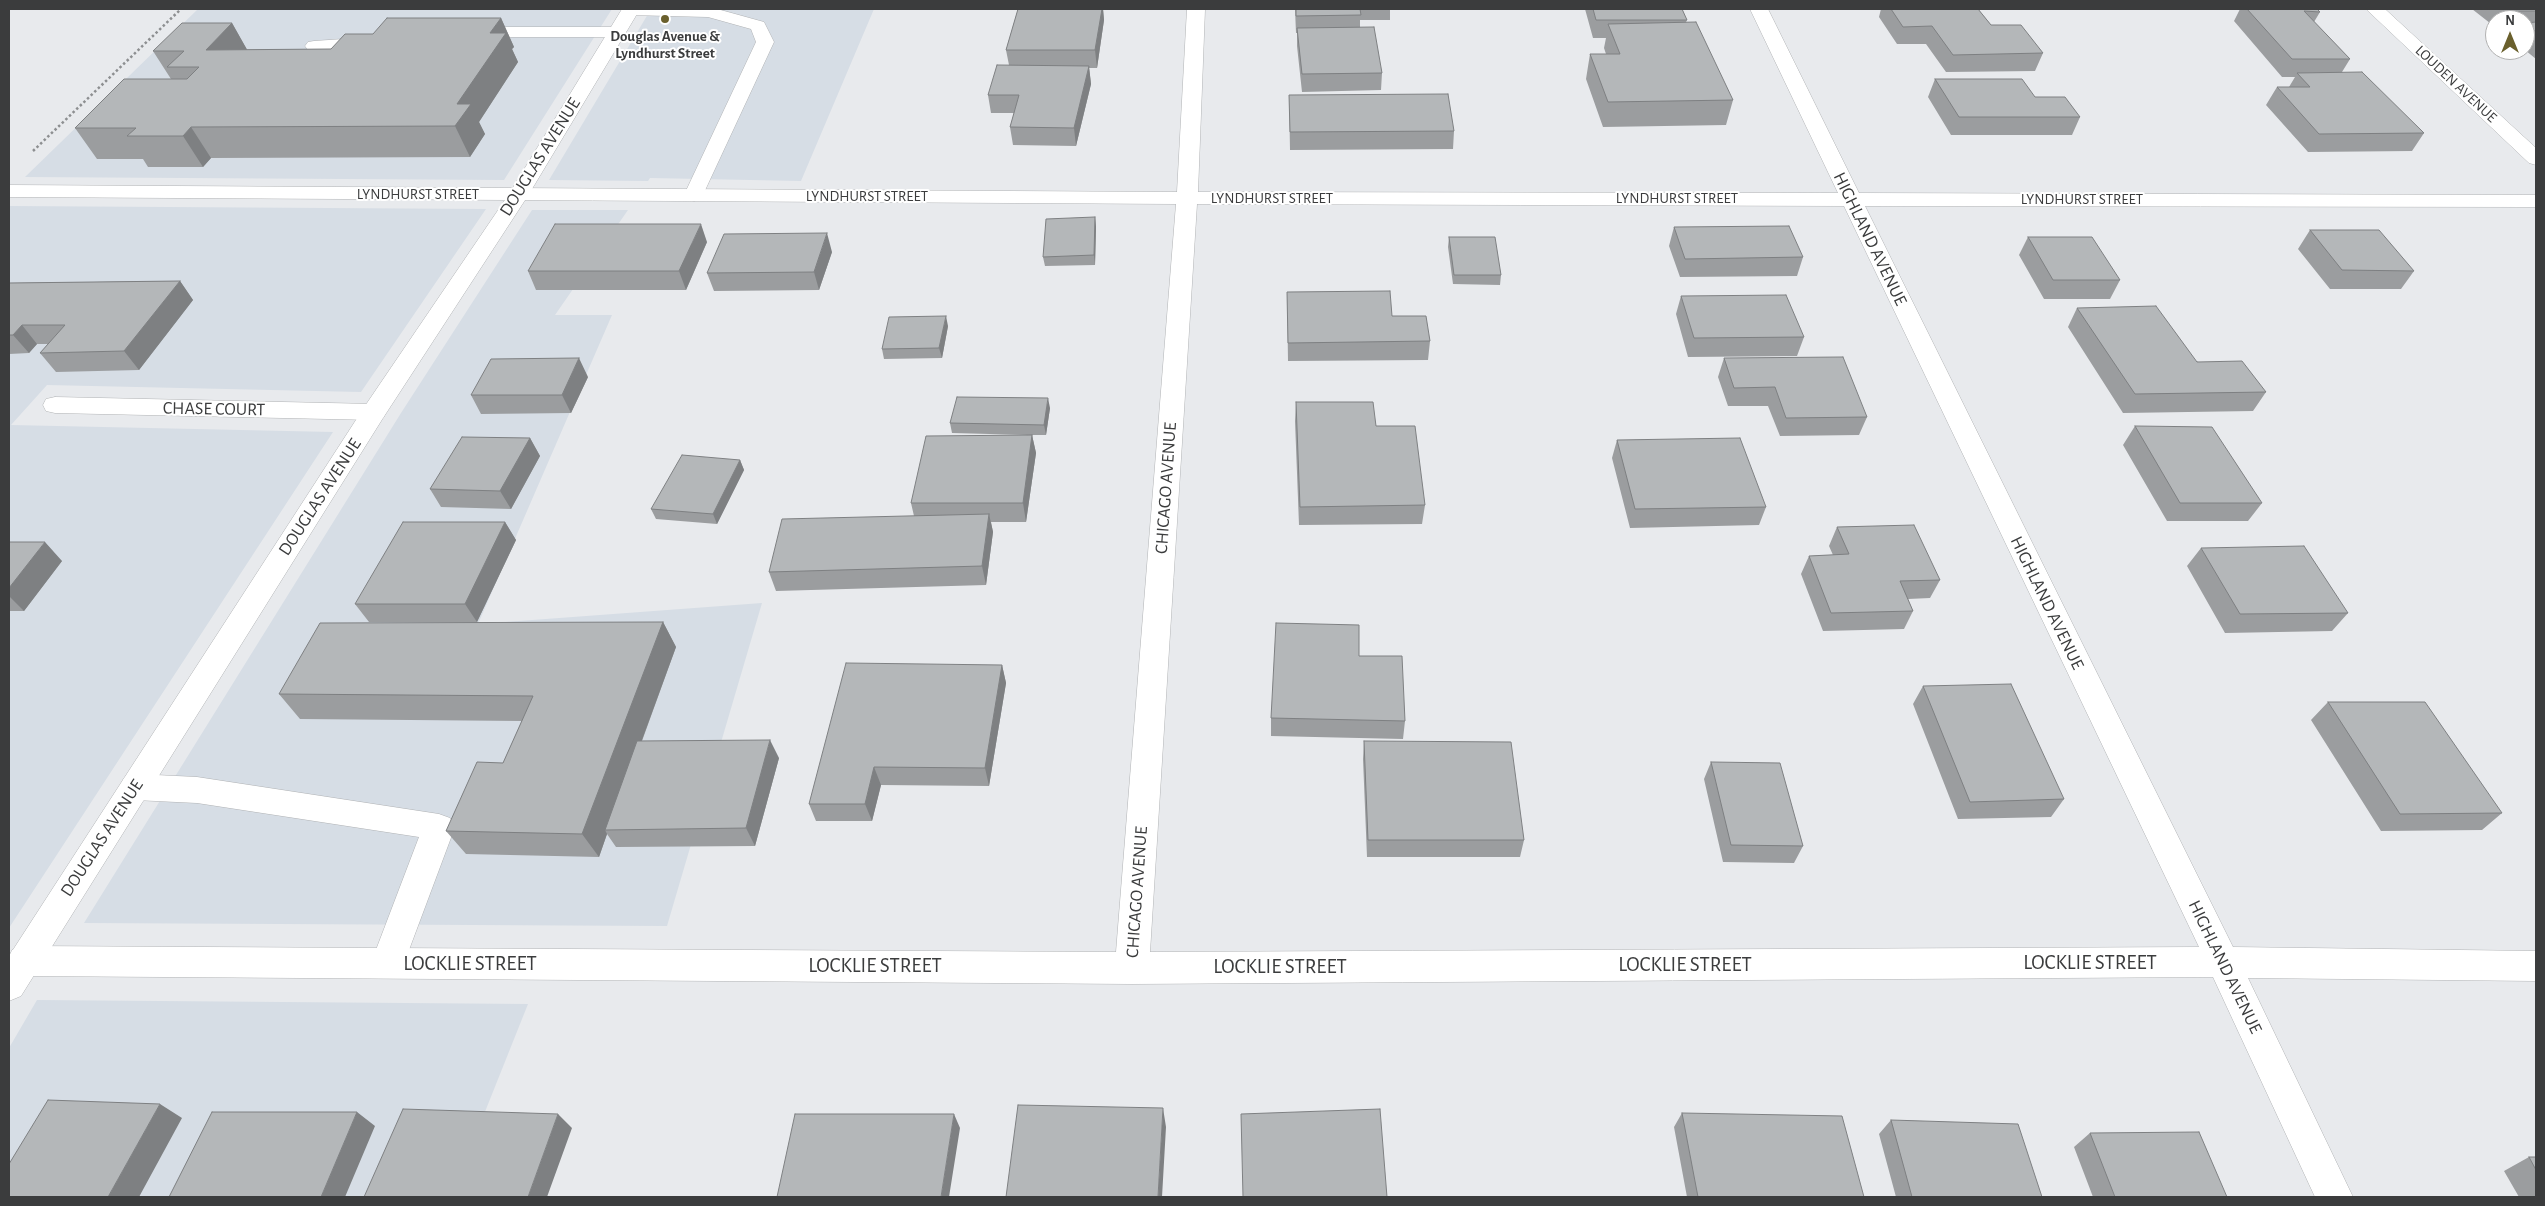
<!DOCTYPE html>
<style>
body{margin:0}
#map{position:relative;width:2545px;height:1206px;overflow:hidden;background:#e8eaed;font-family:"Alegreya Sans",sans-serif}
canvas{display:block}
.frame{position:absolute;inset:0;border:10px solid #3b3c3d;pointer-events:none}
.north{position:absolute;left:2485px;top:10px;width:50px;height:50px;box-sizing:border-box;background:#fff;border:1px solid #b1b1b1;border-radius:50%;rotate:0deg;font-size:14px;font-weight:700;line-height:20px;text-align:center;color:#3b3c3d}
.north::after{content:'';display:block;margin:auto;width:18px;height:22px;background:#6a602d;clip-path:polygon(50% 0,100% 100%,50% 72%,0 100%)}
</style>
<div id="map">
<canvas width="2545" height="1206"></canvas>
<div class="frame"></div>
<div class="north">N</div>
</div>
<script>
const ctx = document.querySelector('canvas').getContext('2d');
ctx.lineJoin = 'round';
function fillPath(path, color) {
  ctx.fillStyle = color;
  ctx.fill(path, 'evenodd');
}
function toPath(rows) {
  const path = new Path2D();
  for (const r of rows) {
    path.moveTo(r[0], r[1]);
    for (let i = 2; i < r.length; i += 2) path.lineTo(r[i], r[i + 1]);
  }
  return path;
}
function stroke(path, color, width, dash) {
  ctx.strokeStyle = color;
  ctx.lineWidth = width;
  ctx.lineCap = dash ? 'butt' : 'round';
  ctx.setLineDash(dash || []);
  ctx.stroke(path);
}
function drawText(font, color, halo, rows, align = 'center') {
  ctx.font = font + ' "Alegreya Sans",sans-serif';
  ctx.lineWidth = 4;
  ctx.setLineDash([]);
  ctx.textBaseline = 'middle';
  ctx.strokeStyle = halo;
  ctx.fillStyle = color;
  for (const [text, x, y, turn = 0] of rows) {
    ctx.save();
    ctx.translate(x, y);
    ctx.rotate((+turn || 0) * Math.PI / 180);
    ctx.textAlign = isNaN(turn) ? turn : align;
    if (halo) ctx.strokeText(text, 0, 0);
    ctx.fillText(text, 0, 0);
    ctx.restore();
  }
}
fillPath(toPath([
 [198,9,612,9,504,180,25,177],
 [651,9,874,9,801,181,650,178,648,181,549,180],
 [9,206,486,209,361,392,47,385,11,425,333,432,9,928],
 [532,210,628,210,555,315,612,315,478,624,762,603,667,926,84,923,401,413],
 [37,1000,528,1004,451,1197,9,1197,9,1048]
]), '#d6dde5');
const service = toPath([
 [622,9,717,9,764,22,774,42,701,199,694,201,687,199,684,195,756,42,751,29,708,17,630,15,624,14,622,9],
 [504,27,617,27,623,28,626,32,623,36,617,37,504,37,471,40,465,39,462,35,465,31,471,30,504,27],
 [373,37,379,38,382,42,379,46,314,51,308,50,305,46,308,42,314,41,373,37],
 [135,774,197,777,439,814,450,818,455,827,400,974,388,978,376,974,371,963,419,837,197,803,135,800,124,796,120,787,124,778,135,774]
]);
const minor = toPath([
 [1187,9,1205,9,1198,192,1838,193,1750,9,1768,9,1859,193,2536,195,2536,207,1865,206,2233,947,2536,951,2536,981,2248,978,2353,1197,2315,1197,2213,977,1132,984,24,976,12,972,9,958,12,950,24,946,1116,952,1176,204,9,197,9,185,1177,192,1187,9],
 [1197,204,1844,206,2199,947,1150,952,1197,204],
 [2366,9,2385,9,2536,148,2536,165,2529,163,2366,9],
 [55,397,374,404,383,406,386,412,383,418,374,420,55,413,46,411,43,405,46,399,55,397]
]);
const tertiary = toPath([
 [622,9,640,9,529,194,383,418,21,996,9,1001,9,956,365,406,509,194,622,9]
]);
stroke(service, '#b1b3b5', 1);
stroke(minor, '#b1b3b5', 1);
stroke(tertiary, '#b1b3b5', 1);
stroke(toPath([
 [33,151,181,9]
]), '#8d8f91', 2.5, [2.5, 2.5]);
fillPath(service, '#fff');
fillPath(minor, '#fff');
fillPath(tertiary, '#fff');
fillPath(toPath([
 [1018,9,1103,9,1104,20,1097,68,1089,68,1091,84,1076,146,1013,145,1010,127,1014,113,991,113,988,95,1009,65,1006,50],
 [1295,9,1390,9,1390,20,1360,20,1360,27,1382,73,1381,90,1302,92,1297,46,1297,33,1296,33],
 [1585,9,1682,9,1687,20,1686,22,1733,100,1726,125,1603,127,1586,79,1590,54,1606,54,1604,48,1606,38,1593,38],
 [1881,9,1978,9,1991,25,2043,53,2035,71,1946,72,1926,44,1897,44,1879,17],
 [2239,9,2317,9,2320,12,2314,22,2350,59,2342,72,2424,133,2412,151,2308,152,2266,105,2277,87,2289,87,2295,77,2282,77,2234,21,2240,9],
 [2472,9,2536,9,2536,59,2525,50,2525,20,2495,20,2495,27],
 [501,18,514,47,512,49,518,62,479,122,485,134,470,157,211,158,203,167,148,167,143,159,97,159,75,128,171,79,153,51,232,23,247,50,331,49,373,34],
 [1935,79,2035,97,2080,117,2072,135,1951,135,1928,97],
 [1289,95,1454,131,1453,149,1290,150],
 [1095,217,1096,227,1095,265,1045,266,1043,257],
 [1674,227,1803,257,1797,276,1680,277,1669,246],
 [2310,230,2414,271,2401,289,2330,289,2298,249],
 [1449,237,1501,275,1500,285,1453,284,1448,247],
 [2028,237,2120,280,2110,299,2044,299,2019,255],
 [707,242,686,290,536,290,528,271],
 [832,252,819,290,714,291,707,273],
 [180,281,193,300,139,370,56,372,40,353,48,344,37,344,29,353,9,354,9,283],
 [1287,292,1392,316,1430,341,1428,360,1288,361],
 [1681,296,1804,337,1797,356,1688,357,1676,314],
 [2077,308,2266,392,2253,411,2123,413,2068,327],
 [948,326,942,358,884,359,882,349],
 [1724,358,1867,417,1859,435,1780,436,1768,406,1728,406,1718,377],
 [588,377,571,413,481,414,471,395],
 [1296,402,1376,426,1425,505,1422,524,1299,525,1295,421],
 [1050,408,1046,435,1032,435,1036,453,1026,522,991,522,993,532,986,585,776,591,769,572,914,516,911,503,1027,435,952,433,950,423],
 [2135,426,2262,503,2248,521,2167,521,2123,445],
 [530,438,540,456,511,509,441,507,430,489],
 [1617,440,1766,507,1759,525,1630,528,1612,458],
 [740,460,744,470,717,524,656,519,651,509],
 [505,522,516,540,477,622,369,622,355,604],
 [1837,527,1940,580,1930,598,1908,599,1913,611,1904,629,1823,631,1801,574,1809,556,1833,555,1829,546],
 [9,542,62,561,24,611,9,611],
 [2201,548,2348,613,2332,631,2225,633,2187,566],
 [663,622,676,647,642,741,779,758,755,846,616,847,607,834,599,857,466,854,446,831,503,763,522,721,300,719,279,694],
 [1359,656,1405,721,1403,739,1271,736,1271,718],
 [1002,665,1006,683,989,786,881,785,872,821,816,821,809,804],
 [1923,686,2064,799,2051,817,1958,819,1913,704],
 [2328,702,2502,813,2482,830,2381,831,2311,720],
 [1364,741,1524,840,1520,857,1367,857,1363,759],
 [1711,762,1803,846,1794,863,1723,862,1704,779],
 [1682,1113,1864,1197,1687,1197,1674,1127],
 [1891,1120,2042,1197,1896,1197,1879,1134],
 [2090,1133,2227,1197,2093,1197,2074,1147],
 [2529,1157,2536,1157,2536,1197,2519,1197,2504,1171]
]), '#9b9d9f');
fillPath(toPath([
 [1102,9,1103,9,1104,20,1097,68,1095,50],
 [501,18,514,47,512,49,518,62,479,122,485,134,470,157,455,126,457,104,490,33],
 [232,23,249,53,206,50],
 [1089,66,1091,84,1076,146,1074,128],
 [191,127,211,158,203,167,183,136],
 [1095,217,1096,227,1095,265,1094,255],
 [701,224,707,242,686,290,679,271],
 [827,233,832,252,819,290,814,272],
 [180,281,193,300,139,370,124,351],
 [946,316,948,326,942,358,939,348],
 [22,325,37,344,29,353,13,335],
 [579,358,588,377,571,413,562,395],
 [1048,398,1050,408,1046,435,1044,425],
 [1032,435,1036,453,1026,522,1023,503],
 [530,438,540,456,511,509,500,491],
 [740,460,744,470,717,524,713,514],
 [989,514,993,532,986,585,982,566],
 [505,522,516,540,477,622,465,604],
 [45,542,62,561,24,611,9,596,9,588],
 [663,622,676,647,609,830,605,830,607,834,599,857,582,834],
 [1002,665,1006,683,989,786,985,768],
 [770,740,779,758,755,846,746,828],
 [874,767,881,785,872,821,865,804],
 [160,1104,182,1118,139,1197,108,1197],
 [1163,1108,1166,1127,1162,1197,1158,1197],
 [357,1112,375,1126,345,1197,321,1197],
 [558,1114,572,1128,547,1197,528,1197],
 [954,1114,960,1128,949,1197,941,1197]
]), '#7e8082');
const building = toPath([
 [1018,9,1102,9,1095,50,1006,50,1018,9],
 [1296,9,1360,9,1361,15,1296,16,1296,9],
 [1593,9,1682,9,1687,20,1596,20,1593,9],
 [1891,9,1978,9,1991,25,2021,25,2043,53,1953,55,1932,26,1903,27,1891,9],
 [2247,9,2317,9,2320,12,2304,11,2350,59,2292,59,2247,9],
 [2505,9,2536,9,2536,11,2509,11,2505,9],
 [387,18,501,18,490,33,506,33,457,104,471,104,455,126,191,127,183,136,127,136,136,128,75,128,124,79,187,79,199,67,167,67,184,51,153,51,182,23,232,23,206,50,331,49,345,34,373,34,387,18],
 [1696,22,1733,100,1608,102,1590,54,1620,54,1608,24,1696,22],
 [2536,22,2536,32,2525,23,2536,22],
 [1374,27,1382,73,1302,74,1297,28,1374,27],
 [997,65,1089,66,1074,128,1010,127,1019,95,988,95,997,65],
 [2362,72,2424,133,2319,134,2277,87,2310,87,2297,73,2362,72],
 [1935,79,2022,79,2035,97,2065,97,2080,117,1959,117,1935,79],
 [1448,94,1454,131,1290,132,1289,95,1448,94],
 [1095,217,1094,255,1043,257,1046,219,1095,217],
 [555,224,701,224,679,271,528,271,555,224],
 [1789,226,1803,257,1685,259,1674,227,1789,226],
 [2310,230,2379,230,2414,271,2342,270,2310,230],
 [827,233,814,272,707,273,724,234,827,233],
 [1449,237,1495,237,1501,275,1454,275,1449,237],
 [2028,237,2092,237,2120,280,2053,280,2028,237],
 [180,281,124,351,40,353,65,325,22,325,13,335,9,335,9,283,180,281],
 [1390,291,1392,316,1426,316,1430,341,1288,343,1287,292,1390,291],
 [1786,295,1804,337,1694,338,1681,296,1786,295],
 [2156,306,2197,362,2242,361,2266,392,2135,394,2077,308,2156,306],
 [946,316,939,348,882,349,889,317,946,316],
 [1843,357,1867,417,1786,418,1775,387,1734,388,1724,358,1843,357],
 [579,358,562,395,471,395,491,359,579,358],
 [957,397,1048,398,1044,425,950,423,957,397],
 [1296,402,1373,402,1376,426,1415,426,1425,505,1300,507,1296,402],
 [2135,426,2212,427,2262,503,2180,503,2135,426],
 [1032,435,1023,503,911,503,926,436,1032,435],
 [462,437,530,438,500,491,430,489,462,437],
 [1740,438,1766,507,1635,509,1617,440,1740,438],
 [682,455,740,460,713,514,651,509,682,455],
 [989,514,982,566,769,572,782,519,989,514],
 [403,522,505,522,465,604,355,604,403,522],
 [1914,525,1940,580,1900,581,1913,611,1831,613,1809,556,1849,554,1837,527,1914,525],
 [9,542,45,542,9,588,9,542],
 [2304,546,2348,613,2240,614,2201,548,2304,546],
 [663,622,582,834,446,831,477,762,503,763,533,696,279,694,320,623,663,622],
 [1276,623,1359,625,1359,656,1402,656,1405,721,1271,718,1276,623],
 [846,663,1002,665,985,768,874,767,865,804,809,804,846,663],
 [2011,684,2064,799,1970,802,1923,686,2011,684],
 [2328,702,2425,702,2502,813,2400,814,2328,702],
 [770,740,746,828,605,830,637,741,770,740],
 [1364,741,1511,742,1524,840,1368,840,1364,741],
 [1711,762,1780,763,1803,846,1731,845,1711,762],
 [48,1100,160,1104,108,1197,9,1197,9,1164,48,1100],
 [1018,1105,1163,1108,1158,1197,1006,1197,1018,1105],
 [403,1109,558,1114,528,1197,364,1197,403,1109],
 [1380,1109,1387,1197,1243,1197,1241,1114,1380,1109],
 [212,1112,357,1112,321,1197,169,1197,212,1112],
 [1682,1113,1842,1116,1864,1197,1698,1197,1682,1113],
 [795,1114,954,1114,941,1197,777,1197,795,1114],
 [1891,1120,2018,1124,2042,1197,1912,1197,1891,1120],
 [2199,1132,2227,1197,2115,1197,2090,1133,2199,1132],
 [2529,1157,2536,1157,2536,1170,2529,1157]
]);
fillPath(building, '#b4b7b9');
stroke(building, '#7e8082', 1);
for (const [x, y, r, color] of [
 [665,19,5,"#6a602d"]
]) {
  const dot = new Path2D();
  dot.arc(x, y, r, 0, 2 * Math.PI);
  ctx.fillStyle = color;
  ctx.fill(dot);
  stroke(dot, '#fff', 2);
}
drawText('bold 15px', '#3b3c3d', '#fff', [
 ["Douglas Avenue &",665,36],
 ["Lyndhurst Street",665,53]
]);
drawText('15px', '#3b3c3d', '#fff', [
 ["LOUDEN AVENUE",2456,84,43],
 ["LYNDHURST STREET",418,194],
 ["LYNDHURST STREET",867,196],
 ["LYNDHURST STREET",1272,198],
 ["LYNDHURST STREET",1677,198],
 ["LYNDHURST STREET",2082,199]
]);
drawText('18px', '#3b3c3d', '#fff', [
 ["DOUGLAS AVENUE",540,157,-58],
 ["HIGHLAND AVENUE",1870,239,64],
 ["CHASE COURT",214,409,1],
 ["CHICAGO AVENUE",1166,488,-86],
 ["DOUGLAS AVENUE",320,497,-57],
 ["HIGHLAND AVENUE",2047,603,64],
 ["DOUGLAS AVENUE",102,838,-57],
 ["CHICAGO AVENUE",1137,892,-86],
 ["HIGHLAND AVENUE",2225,967,64]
]);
drawText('21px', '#3b3c3d', '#fff', [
 ["LOCKLIE STREET",2090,963],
 ["LOCKLIE STREET",470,964],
 ["LOCKLIE STREET",1685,965],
 ["LOCKLIE STREET",875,966],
 ["LOCKLIE STREET",1280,967]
]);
</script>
